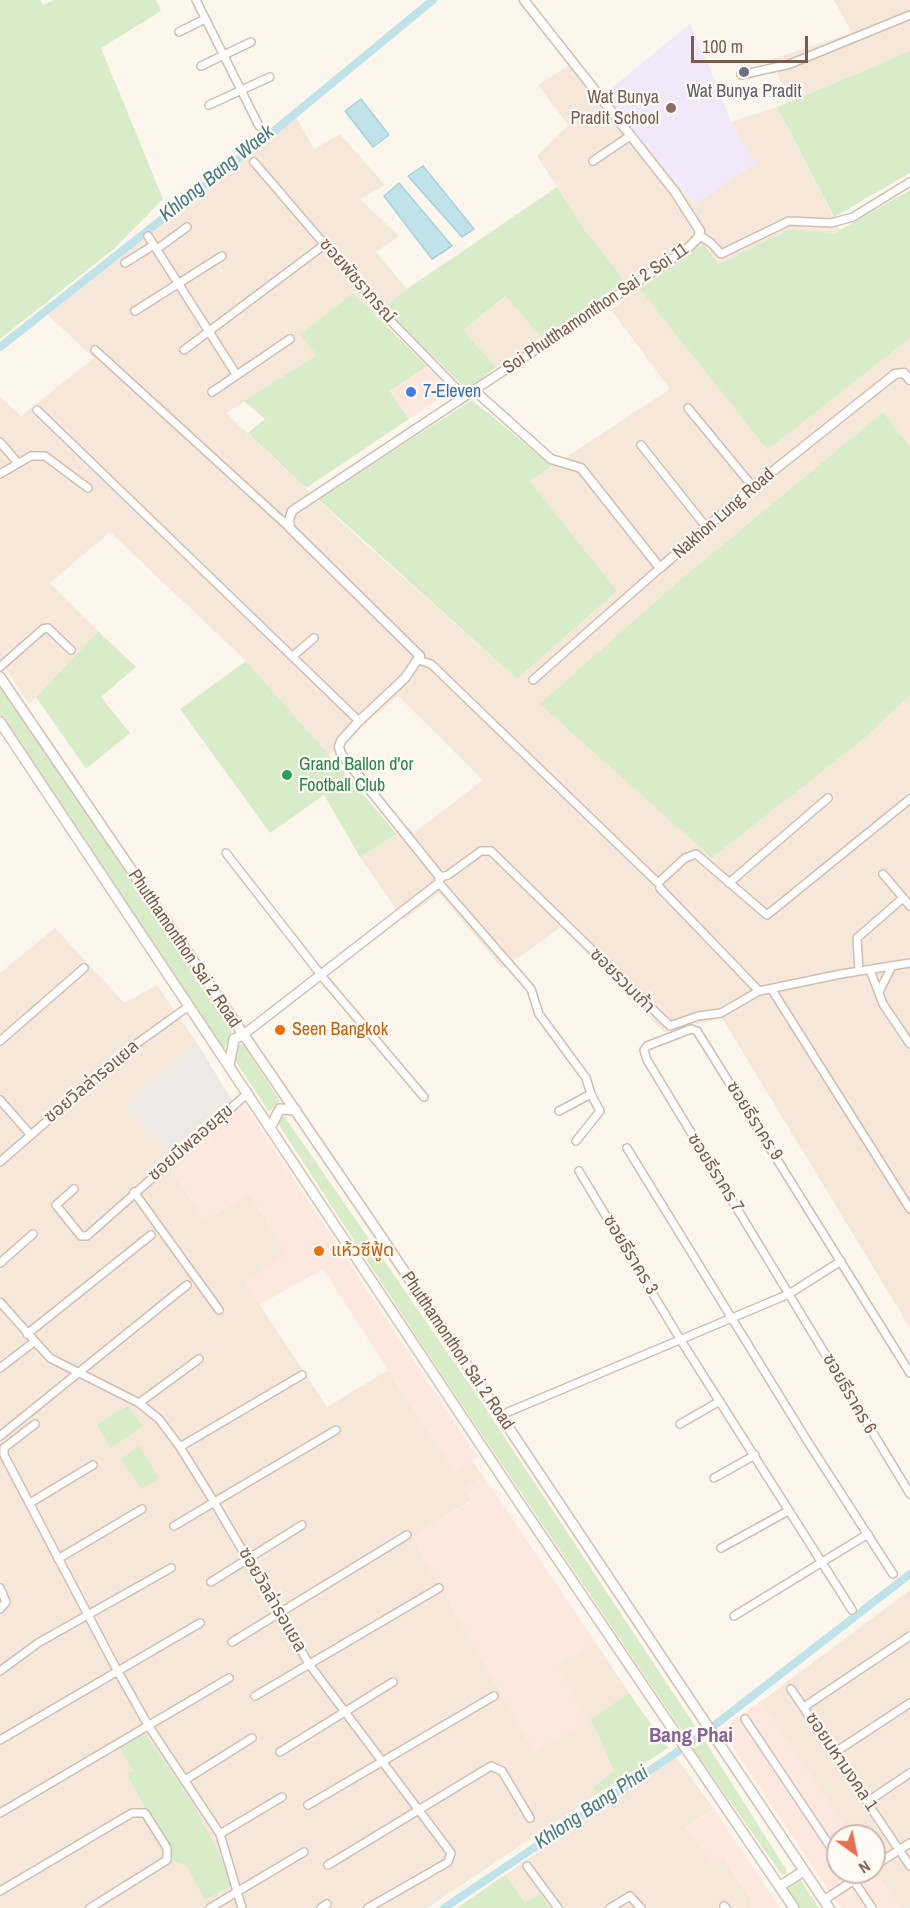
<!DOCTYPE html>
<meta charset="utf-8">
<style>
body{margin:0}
#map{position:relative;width:910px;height:1908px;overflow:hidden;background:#fdf6ec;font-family:"Archivo Narrow",sans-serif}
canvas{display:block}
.north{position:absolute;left:826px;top:1824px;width:60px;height:60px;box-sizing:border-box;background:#fffaf3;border:2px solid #cabbb1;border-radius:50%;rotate:147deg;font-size:16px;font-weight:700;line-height:24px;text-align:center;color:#7a5c4d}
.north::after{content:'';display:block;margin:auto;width:21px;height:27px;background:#e76f51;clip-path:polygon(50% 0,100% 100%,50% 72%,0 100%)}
.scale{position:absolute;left:691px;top:36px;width:117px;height:27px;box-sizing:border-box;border:3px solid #7a5c4d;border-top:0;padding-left:8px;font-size:18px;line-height:21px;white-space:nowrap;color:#7a5c4d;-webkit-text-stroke:4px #fffaf3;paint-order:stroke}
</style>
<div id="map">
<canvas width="910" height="1908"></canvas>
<div class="north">N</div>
<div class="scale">100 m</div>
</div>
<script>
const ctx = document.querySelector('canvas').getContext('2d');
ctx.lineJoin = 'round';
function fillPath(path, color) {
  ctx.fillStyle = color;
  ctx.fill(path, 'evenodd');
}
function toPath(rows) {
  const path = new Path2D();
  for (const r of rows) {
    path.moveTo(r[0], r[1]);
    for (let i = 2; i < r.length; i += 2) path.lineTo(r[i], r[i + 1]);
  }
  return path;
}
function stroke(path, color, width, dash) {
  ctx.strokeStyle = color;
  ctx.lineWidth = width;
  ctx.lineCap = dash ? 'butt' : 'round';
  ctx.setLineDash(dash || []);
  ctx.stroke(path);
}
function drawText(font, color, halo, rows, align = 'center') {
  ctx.font = font + ' "Archivo Narrow","Noto Sans Thai",sans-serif';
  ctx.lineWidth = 4.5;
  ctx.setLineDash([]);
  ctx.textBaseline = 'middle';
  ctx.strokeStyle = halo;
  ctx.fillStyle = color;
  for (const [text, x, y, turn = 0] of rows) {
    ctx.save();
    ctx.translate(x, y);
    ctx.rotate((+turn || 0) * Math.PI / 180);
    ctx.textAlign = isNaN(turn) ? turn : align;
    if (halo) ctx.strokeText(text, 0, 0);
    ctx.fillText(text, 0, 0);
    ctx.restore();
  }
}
fillPath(toPath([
 [834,0,910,0,910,51,788,102,772,59,852,33],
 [577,60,694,204,755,163,731,122,777,107,840,230,835,233,790,229,718,264,704,244,768,450,910,338,910,447,883,412,680,580,712,858,866,737,910,695,910,1328,722,1018,664,1032,561,927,503,969,439,893,404,920,360,857,409,827,414,833,483,780,398,696,329,755,246,661,110,532,50,583,98,631,29,704,0,660,0,397,21,416,94,358,48,315,296,117,314,149,340,134,385,185,360,199,399,236,376,252,407,289,375,316,353,294,318,355,226,413,350,530,517,679,617,591,530,481,670,389,611,310,634,292,587,233,537,156,568,125,538,85],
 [507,296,542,338,496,367,463,330],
 [55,928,124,1003,157,985,197,1043,126,1104,168,1152,232,1100,238,1109,170,1166,204,1220,250,1194,287,1254,245,1282,327,1407,388,1370,455,1472,472,1461,484,1477,465,1489,472,1500,412,1536,558,1664,596,1643,629,1693,592,1720,614,1771,593,1787,596,1795,427,1908,0,1908,0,973],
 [910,1590,910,1908,900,1908,874,1870,874,1836,851,1836,760,1702],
 [676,1757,714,1809,686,1827,724,1859,755,1903,749,1908,457,1908]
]), '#f5e8da');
fillPath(toPath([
 [427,366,452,391,409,419,390,391],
 [244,1104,478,1457,455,1473,323,1269,259,1305,244,1282,287,1254,250,1194,204,1220,169,1166],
 [484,1477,596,1643,558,1664,588,1723,534,1752,411,1536,472,1501,465,1489],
 [760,1702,851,1836,838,1836,838,1872,874,1870,900,1908,841,1908,721,1730],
 [714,1809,780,1908,749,1908,755,1902,725,1860,714,1865,686,1828]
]), '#fde8e0');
fillPath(toPath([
 [197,1043,232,1100,168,1152,125,1104]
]), '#efe9e4');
fillPath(toPath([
 [690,24,717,84,731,122,755,163,694,204,604,94]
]), '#f3e8fa');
fillPath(toPath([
 [0,0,40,0,43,5,54,0,156,0,161,11,101,48,163,199,115,248,0,339],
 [910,51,910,173,834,217,777,107],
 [557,187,587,233,625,281,542,338,506,296,463,330,496,367,467,390,384,308,407,289],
 [910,190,910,338,768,450,640,289,704,244,718,264,790,229,835,233],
 [353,293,427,366,390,391,409,419,306,488,248,433,265,419,244,401,317,355,300,335],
 [472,400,552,466,530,481,617,591,517,679,318,499],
 [883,412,910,447,910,695,866,737,712,858,540,704,680,580],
 [98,631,136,667,101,697,130,733,86,769,36,697],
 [246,661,329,755,397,834,360,857,324,795,270,833,180,709],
 [0,684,232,1031,224,1049,0,715],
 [238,1043,244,1046,280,1101,269,1112,233,1057],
 [282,1113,474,1391,695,1726,684,1734,439,1371,279,1125,276,1119],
 [128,1405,142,1427,111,1448,97,1425],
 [139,1446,159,1478,142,1489,121,1459],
 [629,1693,668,1748,596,1795,593,1787,614,1771,591,1719],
 [144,1732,192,1801,223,1862,231,1886,205,1900,186,1865,174,1862,127,1774,134,1771,119,1747],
 [705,1741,786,1869,786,1873,783,1875,780,1872,693,1749],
 [505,1875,525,1903,540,1894,550,1908,457,1908],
 [800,1879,819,1908,798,1908,784,1886]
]), '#d8ecc9');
const water = toPath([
 [361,99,389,135,373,147,345,111,361,99],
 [423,166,474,229,462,237,408,176,423,166],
 [399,183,452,246,432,259,384,196,399,183]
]);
fillPath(water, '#bfe3e8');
stroke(water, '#a5d3da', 1.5);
stroke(toPath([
 [0,347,274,131,433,0],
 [444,1908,698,1738,910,1574]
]), '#bfe3e8', 8);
const minor = toPath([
 [196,0,259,126],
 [179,32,205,19],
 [201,66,251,42],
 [741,75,790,64,910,15],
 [209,105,270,77],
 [593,161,630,136],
 [254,162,384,314,464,396],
 [699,235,711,243,721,254,789,221,831,223,853,217,910,182],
 [148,236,236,374],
 [157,249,187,227],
 [125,263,154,245],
 [135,311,222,256],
 [95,350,290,528],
 [184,350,324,245],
 [212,392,290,339],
 [688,408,753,487],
 [37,410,359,721],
 [0,442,18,463],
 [641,445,707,528],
 [0,474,31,456,45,456,88,488],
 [293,656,314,638],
 [418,660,431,664,658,883,685,858,696,854,767,915,910,799],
 [0,667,43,629,48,628,71,650],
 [533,680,660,568],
 [226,853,325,980,424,1097],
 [883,874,910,906],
 [440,877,448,875,481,851,491,851,670,1026,698,1016,721,1013,759,991,841,974,910,963],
 [439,883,531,989,539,1014,586,1078,591,1094,559,1111],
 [729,883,828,798],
 [660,888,759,991],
 [870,970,883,1004,910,1044],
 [859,971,857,938,903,898],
 [772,990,910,1209],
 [879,992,892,966],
 [0,1041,84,968],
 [0,1100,30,1134],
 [576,1141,600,1111,591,1094],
 [627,1148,808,1442,893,1574],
 [0,1162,132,1047,189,1006],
 [579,1171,680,1339,852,1610],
 [74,1189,56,1205,81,1236,87,1236,248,1093],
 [134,1192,219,1310],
 [0,1263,33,1234],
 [0,1302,50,1358,139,1403,159,1419,180,1447,214,1502,309,1664,451,1853,448,1862,368,1908],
 [27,1334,151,1235],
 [0,1368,34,1342],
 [910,1373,697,1031,691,1029,647,1046,644,1050,647,1060,910,1494],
 [139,1403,199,1359],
 [501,1415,789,1294,841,1261],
 [35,1424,4,1448,4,1455,117,1670,148,1725,220,1834,242,1908],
 [680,1424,720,1401],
 [0,1436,187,1285],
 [180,1447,302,1375],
 [714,1478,755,1455],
 [30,1503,93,1465],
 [174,1526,336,1430],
 [721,1548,788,1511],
 [58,1559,142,1509],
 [211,1582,302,1525],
 [0,1588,6,1602,0,1609],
 [734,1616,868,1534],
 [232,1642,407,1535],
 [0,1671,38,1643,171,1568],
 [791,1689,910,1866],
 [255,1696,439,1588],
 [804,1707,910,1636],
 [745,1719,838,1858],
 [0,1740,200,1623],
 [280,1752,393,1682],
 [834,1753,910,1703],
 [185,1780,252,1738],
 [867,1802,910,1773],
 [308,1805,494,1696],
 [0,1813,229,1678],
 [220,1834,282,1797],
 [328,1865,491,1766,502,1771,530,1818],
 [527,1866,558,1908],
 [874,1866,910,1843],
 [848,1872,872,1908],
 [0,1891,132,1813,145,1813,167,1848,167,1860,90,1908],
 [824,1900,866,1872],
 [724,1906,726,1908],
 [210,1908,304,1852],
 [321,1908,327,1904],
 [610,1908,630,1896,641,1908]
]);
const tertiary = toPath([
 [474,390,551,459,581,468,660,568,753,487,895,374,904,373,910,380],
 [243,1035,439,883,440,877,341,754,339,747,341,741,359,721,405,678,420,656,290,528,289,520,292,511,687,249,698,238,700,231,675,192,524,0]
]);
const secondary = toPath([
 [0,677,374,1226,829,1908],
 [0,722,512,1492,794,1908],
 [229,1066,234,1039,243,1035],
 [271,1126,280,1109,296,1110],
 [780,1886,804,1871]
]);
stroke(minor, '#d1beb0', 10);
stroke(tertiary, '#d1beb0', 11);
stroke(secondary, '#d6c0b0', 12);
stroke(minor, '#fff', 7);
stroke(tertiary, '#fff', 8);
stroke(secondary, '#fff', 9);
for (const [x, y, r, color] of [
 [744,72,6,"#6b7280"],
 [671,108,6,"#8d6e63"],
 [411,392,6,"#3f7fe0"],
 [287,775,6,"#2e9e5b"],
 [280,1030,6,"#e8710a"],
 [319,1251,6,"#e8710a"]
]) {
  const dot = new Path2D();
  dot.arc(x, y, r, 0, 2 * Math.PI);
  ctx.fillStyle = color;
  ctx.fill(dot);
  stroke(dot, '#fffaf3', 2);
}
drawText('18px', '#5b616d', '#fffaf3', [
 ["Wat Bunya Pradit",744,92]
]);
drawText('18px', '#785e54', '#fffaf3', [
 ["Wat Bunya",659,98],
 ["Pradit School",659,119]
], 'right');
drawText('18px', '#7a5c4d', '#fffaf3', [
 ["ซอยพัชราภรณ์",357,281,49],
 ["Soi Phutthamonthon Sai 2 Soi 11",596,309,-34],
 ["Nakhon Lung Road",724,514,-41],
 ["Phutthamonthon Sai 2 Road",184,949,56],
 ["ซอยรวมเก้า",622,981,45],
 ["ซอยวิลล่ารอแยล",92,1082,-40],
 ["ซอยธีราคร 9",754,1121,58],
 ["ซอยมีพลอยสุข",191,1143,-41],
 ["ซอยธีราคร 7",715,1173,58],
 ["ซอยธีราคร 3",630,1255,59],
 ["Phutthamonthon Sai 2 Road",457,1351,56],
 ["ซอยธีราคร 6",849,1394,60],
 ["ซอยวิลล่ารอแยล",272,1600,60],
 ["ซอยมหามงคล 1",841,1762,56]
]);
drawText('18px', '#366cbe', '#fffaf3', [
 ["7-Eleven",423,392]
], 'left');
drawText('18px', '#27864d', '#fffaf3', [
 ["Grand Ballon d'or",299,765],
 ["Football Club",299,786]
], 'left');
drawText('18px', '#c56008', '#fffaf3', [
 ["Seen Bangkok",292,1030],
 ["แห้วซีฟู้ด",331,1251]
], 'left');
drawText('italic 20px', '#437c86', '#fffaf3', [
 ["Khlong Bang Waek",217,174,-39],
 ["Khlong Bang Phai",592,1808,-34]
]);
drawText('bold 21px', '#846695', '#fffaf3', [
 ["Bang Phai",691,1736]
]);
</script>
